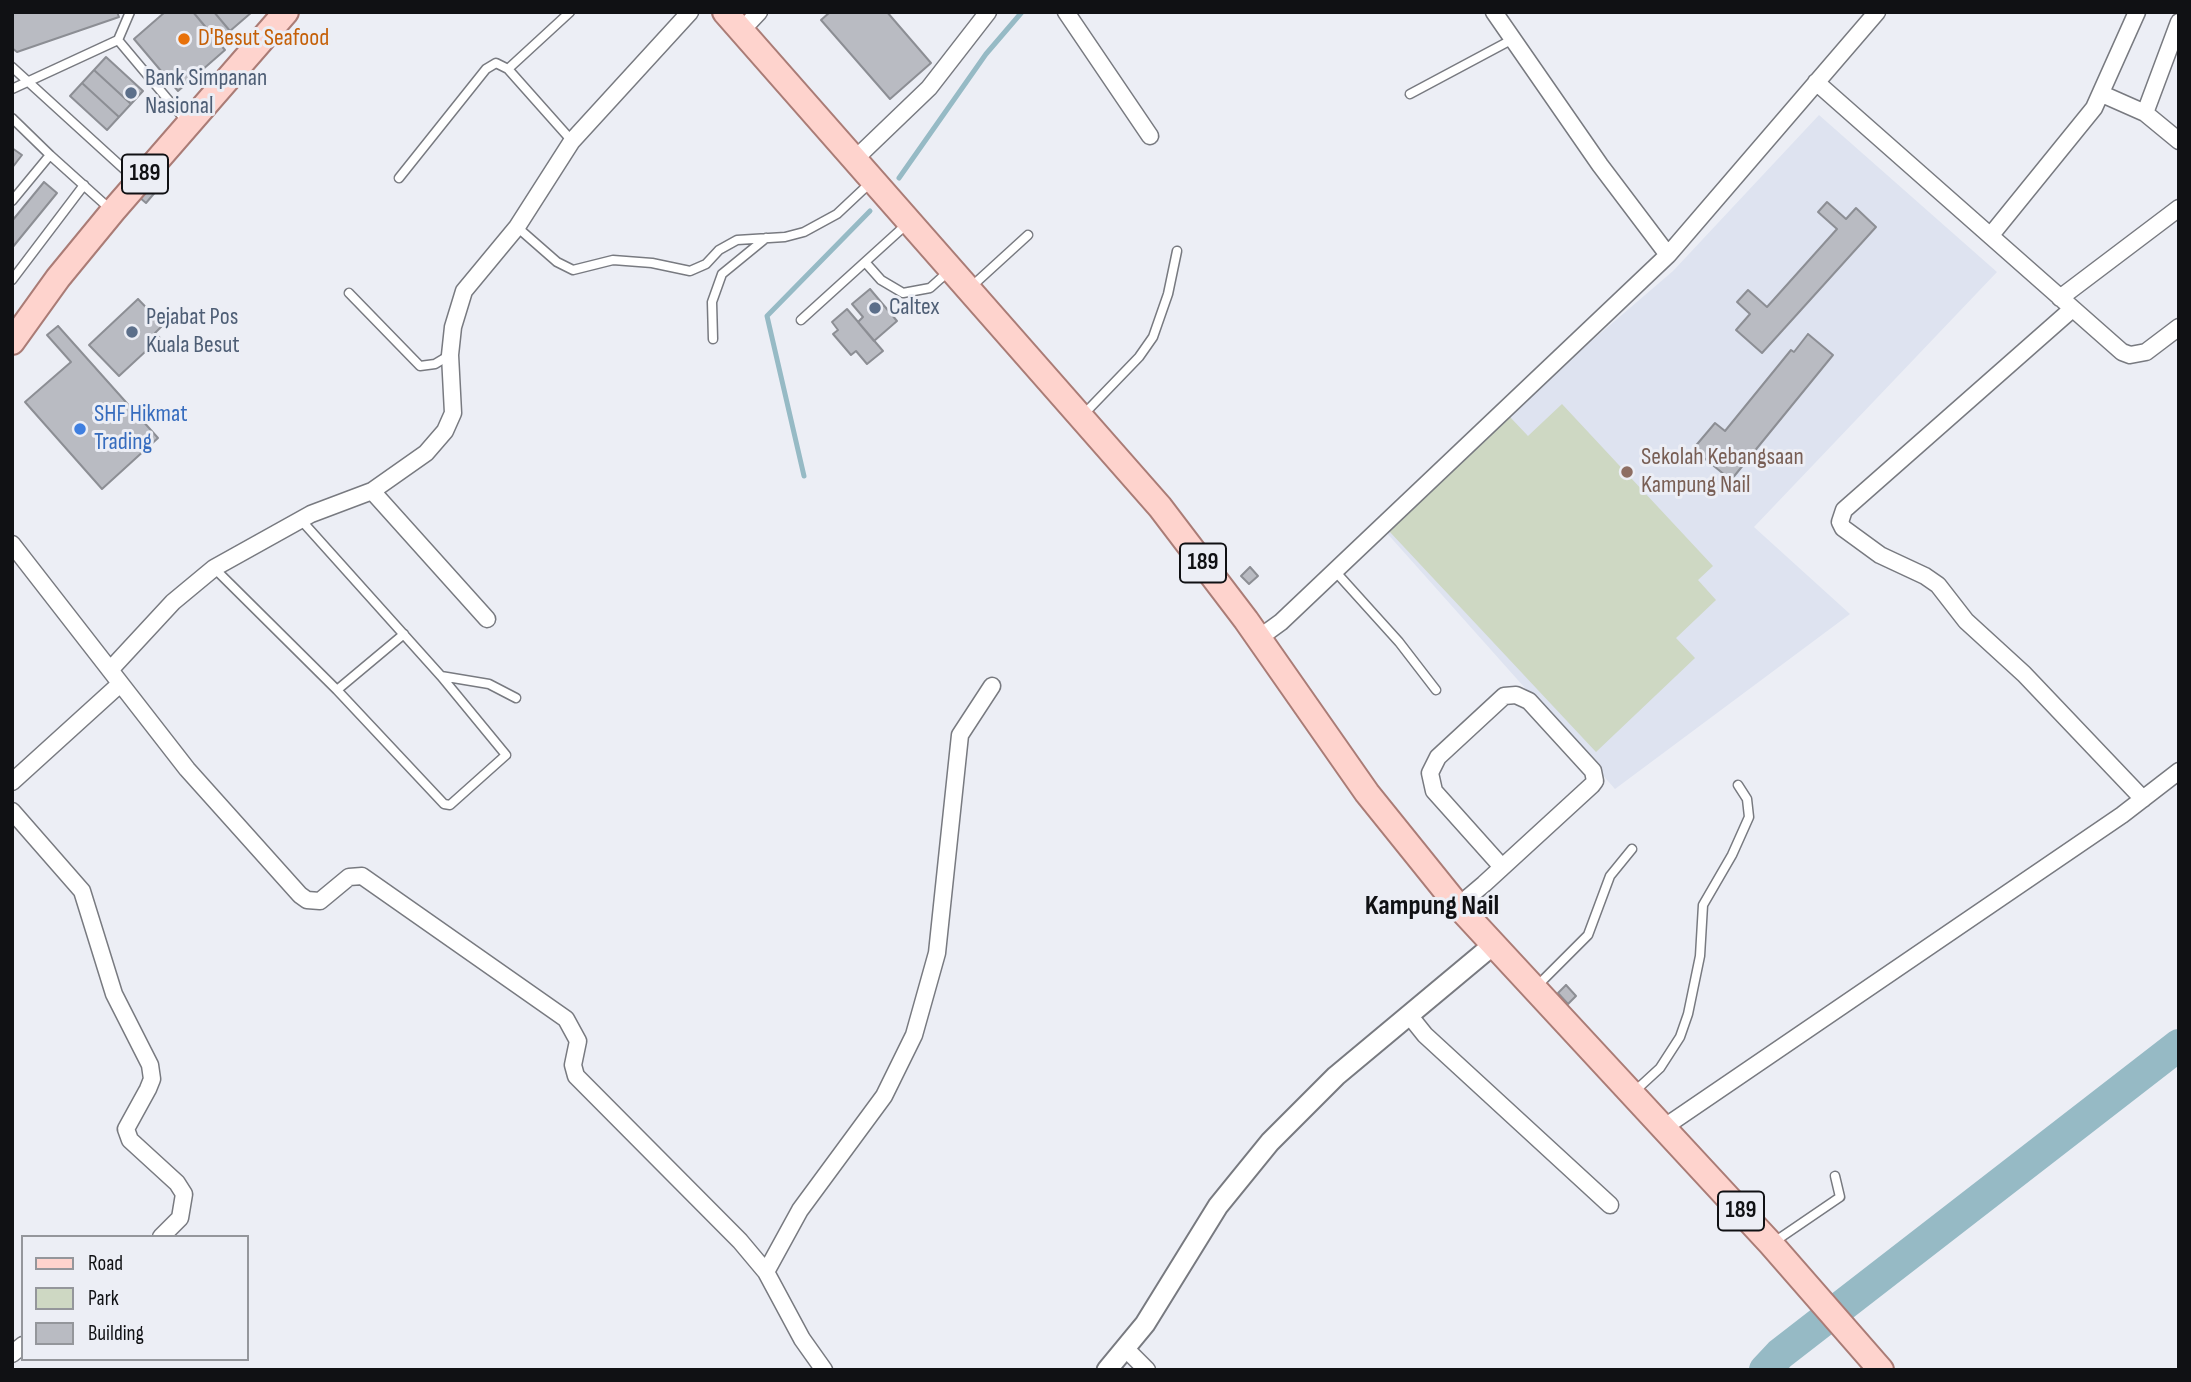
<!DOCTYPE html>
<style>
body{margin:0}
#map{position:relative;width:2191px;height:1382px;overflow:hidden;background:#eceef5;font-family:"Sofia Sans Condensed",sans-serif}
canvas{display:block}
.frame{position:absolute;inset:0;border:14px solid #101114;pointer-events:none}
.legend{position:absolute;left:21px;top:1235px;width:228px;height:126px;box-sizing:border-box;background:#eceef5;border:2px solid #94969b;margin:0;padding:9px 12px;list-style:none;font-size:21px;color:#101114}
.legend li{display:flex;align-items:center;gap:14px;height:35px}
.legend b{width:35px;border:2px solid #94969b}
</style>
<div id="map">
<canvas width="2191" height="1382"></canvas>
<div class="frame"></div>
<ul class="legend">
<li><b style="height:9px;background:#fed3cd"></b>Road</li>
<li><b style="height:19px;background:#ced8c3"></b>Park</li>
<li><b style="height:19px;background:#b9bbc2"></b>Building</li>
</ul>
</div>
<script>
const ctx = document.querySelector('canvas').getContext('2d');
ctx.lineJoin = 'round';
function fillPath(path, color) {
  ctx.fillStyle = color;
  ctx.fill(path, 'evenodd');
}
function toPath(rows) {
  const path = new Path2D();
  for (const r of rows) {
    path.moveTo(r[0], r[1]);
    for (let i = 2; i < r.length; i += 2) path.lineTo(r[i], r[i + 1]);
  }
  return path;
}
function stroke(path, color, width, dash) {
  ctx.strokeStyle = color;
  ctx.lineWidth = width;
  ctx.lineCap = dash ? 'butt' : 'round';
  ctx.setLineDash(dash || []);
  ctx.stroke(path);
}
function drawText(font, color, halo, rows, align = 'center') {
  ctx.font = font + ' "Sofia Sans Condensed",sans-serif';
  ctx.lineWidth = 6;
  ctx.setLineDash([]);
  ctx.textBaseline = 'middle';
  ctx.strokeStyle = halo;
  ctx.fillStyle = color;
  for (const [text, x, y, turn = 0] of rows) {
    ctx.save();
    ctx.translate(x, y);
    ctx.rotate((+turn || 0) * Math.PI / 180);
    ctx.textAlign = isNaN(turn) ? turn : align;
    if (halo) ctx.strokeText(text, 0, 0);
    ctx.fillText(text, 0, 0);
    ctx.restore();
  }
}
fillPath(toPath([
 [1819,115,1997,272,1754,527,1850,614,1615,789,1385,531,1504,416,1673,271]
]), '#dee3f0');
fillPath(toPath([
 [1562,404,1713,566,1698,580,1716,600,1676,638,1695,658,1596,752,1389,531,1510,417,1528,436]
]), '#ced8c3');
stroke(toPath([
 [899,178,986,54,1022,12],
 [804,476,767,316,870,211]
]), '#96bac5', 5);
stroke(toPath([
 [1765,1370,1780,1354,2179,1045]
]), '#96bac5', 32);
const building = toPath([
 [12,12,117,12,119,17,17,52,12,48,12,12],
 [165,12,193,12,225,50,178,91,134,39,165,12],
 [193,12,214,12,230,31,218,42,193,12],
 [214,12,252,12,230,31,214,12],
 [830,12,887,12,931,63,890,99,821,20,830,12],
 [106,57,143,91,131,104,94,70,106,57],
 [94,70,131,104,119,117,82,83,94,70],
 [82,83,119,117,107,130,70,96,82,83],
 [12,148,22,155,12,168,12,148],
 [157,177,163,183,146,203,139,197,157,177],
 [44,182,57,193,12,248,12,221,44,182],
 [1827,202,1846,219,1856,208,1876,227,1762,353,1736,330,1750,314,1737,302,1748,290,1767,307,1837,229,1818,212,1827,202],
 [870,289,897,321,874,341,858,322,863,317,852,304,870,289],
 [138,299,163,325,155,333,160,338,119,376,89,345,138,299],
 [847,309,883,351,867,364,856,351,851,355,833,334,838,330,832,322,847,309],
 [58,326,158,438,102,489,25,402,71,362,47,335,58,326],
 [1808,334,1833,355,1731,480,1693,449,1715,423,1725,431,1791,350,1794,352,1808,334],
 [1250,567,1258,576,1249,584,1241,576,1250,567],
 [1566,985,1576,996,1568,1004,1558,993,1566,985]
]);
fillPath(building, '#b9bbc2');
stroke(building, '#8c8e94', 2);
const service = toPath([
 [118,40,186,121],
 [12,67,136,180],
 [508,69,570,12],
 [12,89,118,40,130,12],
 [1410,94,1513,39],
 [12,118,50,155],
 [399,178,486,69,496,63,508,69,572,141],
 [12,201,50,155,110,209],
 [908,223,865,262,881,280,903,293,930,288,949,271],
 [517,227,557,262,573,270,613,260,652,263,690,271,706,264,719,250,737,240,785,237,804,232,837,214,870,183],
 [12,280,84,185],
 [971,287,1028,235],
 [349,293,420,366,435,364,450,355],
 [801,320,865,262],
 [713,339,712,302,722,274,766,238],
 [1084,414,1139,357,1153,337,1168,294,1177,251],
 [214,568,337,690,444,804,450,805,506,755,441,676,301,520],
 [1334,570,1399,642,1436,690],
 [441,676,489,684,516,698],
 [337,690,404,634],
 [1536,987,1588,935,1610,876,1632,849],
 [1635,1091,1660,1068,1680,1037,1688,1014,1700,956,1703,905,1732,855,1749,817,1747,799,1738,785],
 [1774,1242,1840,1197,1835,1176]
]);
const minor = toPath([
 [1066,12,1150,136],
 [1494,12,1600,165,1668,255],
 [741,31,759,12],
 [1816,82,2122,352,2130,355,2146,352,2179,327],
 [2102,94,2145,113,2179,141],
 [2145,113,2179,22],
 [854,160,929,88,988,12],
 [1991,235,2094,108,2137,12],
 [2060,298,2179,208],
 [2071,310,1844,510,1840,522,1843,528,1880,555,1925,576,1938,585,1966,621,2024,674,2143,799],
 [372,491,487,619],
 [12,544,187,769,300,895,307,900,320,901,349,877,362,876,566,1019,578,1041,573,1065,576,1076,740,1241,766,1272,802,1339,824,1370],
 [1259,638,1281,622,1668,255,1877,12],
 [110,670,173,602,214,568,311,514,372,491,426,453,445,431,453,413,450,355,453,327,464,291,517,227,572,141,690,12],
 [12,782,120,684],
 [12,811,82,891,114,994,150,1065,152,1079,148,1089,126,1129,130,1140,177,1183,184,1194,180,1218,161,1237],
 [1458,906,1484,884,1592,785,1595,781,1593,771,1529,701,1516,695,1504,696,1438,757,1430,773,1434,791,1502,867],
 [1409,1015,1425,1035,1610,1205],
 [1663,1128,2122,815,2179,771],
 [766,1272,800,1210,884,1096,914,1035,937,953,960,735,992,686],
 [1126,1349,1147,1370],
 [12,1354,23,1345]
]);
const tertiary = toPath([
 [1107,1370,1145,1324,1218,1206,1270,1142,1336,1076,1493,945]
]);
const primary = toPath([
 [725,12,1160,507,1246,620,1367,793,1458,906,1771,1244,1881,1370],
 [12,342,58,278,113,211,286,12]
]);
stroke(service, '#787a80', 11);
stroke(minor, '#787a80', 19);
stroke(tertiary, '#787a80', 23);
stroke(primary, '#aa7c76', 28);
stroke(service, '#fff', 8);
stroke(minor, '#fff', 16);
stroke(tertiary, '#fff', 19);
stroke(primary, '#fed3cd', 24);
for (const [x, y, r, color] of [
 [184,39,7,"#e8710a"],
 [131,93,7,"#5c6f8a"],
 [875,308,7,"#5c6f8a"],
 [132,332,7,"#5c6f8a"],
 [80,429,7,"#3f7fe0"],
 [1627,472,7,"#8d6e63"]
]) {
  const dot = new Path2D();
  dot.arc(x, y, r, 0, 2 * Math.PI);
  ctx.fillStyle = color;
  ctx.fill(dot);
  stroke(dot, '#eceef5', 2.5);
}
for (const [x, y, w] of [
 [145,174,46],
 [1203,563,46],
 [1741,1211,46]
]) {
  const box = new Path2D();
  box.roundRect(x - w / 2, y - 19.5, w, 39, 5);
  ctx.fillStyle = '#eceef5';
  ctx.fill(box);
  stroke(box, '#101114', 2);
}
drawText('bold 23px', '#101114', null, [
 ["189",145,174],
 ["189",1203,563],
 ["189",1741,1211]
]);
drawText('24px', '#c56008', '#eceef5', [
 ["D'Besut Seafood",198,39]
], 'left');
drawText('24px', '#4e5e75', '#eceef5', [
 ["Bank Simpanan",145,79],
 ["Nasional",145,107],
 ["Caltex",889,308],
 ["Pejabat Pos",146,318],
 ["Kuala Besut",146,346]
], 'left');
drawText('24px', '#366cbe', '#eceef5', [
 ["SHF Hikmat",94,415],
 ["Trading",94,443]
], 'left');
drawText('24px', '#785e54', '#eceef5', [
 ["Sekolah Kebangsaan",1641,458],
 ["Kampung Nail",1641,486]
], 'left');
drawText('bold 28px', '#101114', '#eceef5', [
 ["Kampung Nail",1432,907]
]);
</script>
